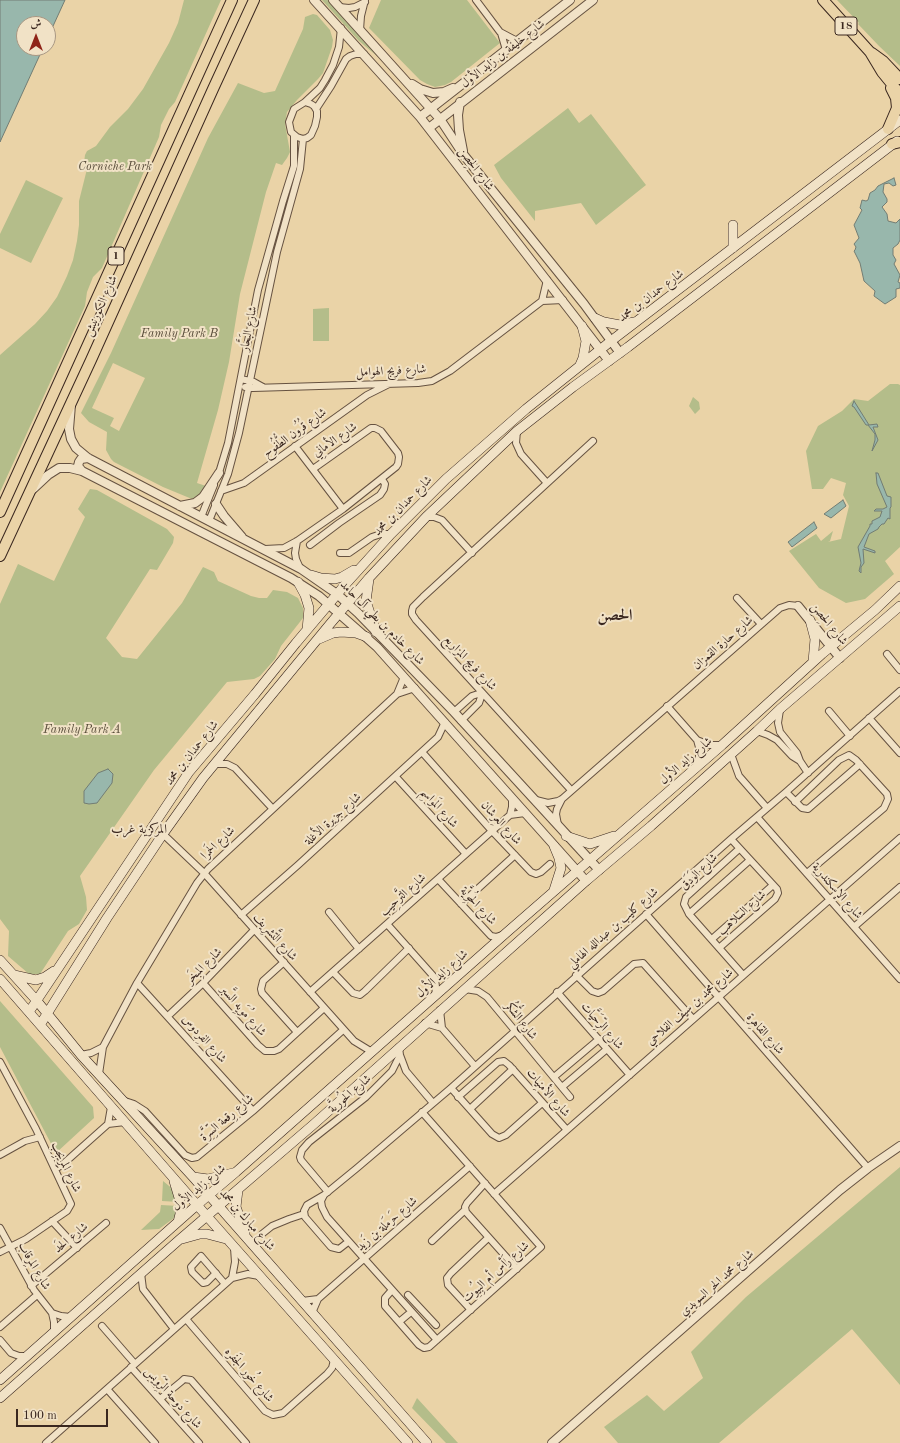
<!DOCTYPE html>
<meta charset="utf-8">
<style>
body{margin:0}
#map{position:relative;width:900px;height:1443px;overflow:hidden;background:#ead3a7;font-family:"Old Standard TT",Amiri,serif}
canvas{display:block}
.north{position:absolute;left:16px;top:16px;width:40px;height:40px;box-sizing:border-box;background:#f1e2c6;border:1px solid #a89783;border-radius:50%;rotate:0deg;font-size:11px;font-weight:700;line-height:16px;text-align:center;color:#3a271f}
.north::after{content:'';display:block;margin:auto;width:14px;height:18px;background:#8f2418;clip-path:polygon(50% 0,100% 100%,50% 72%,0 100%)}
.scale{position:absolute;left:16px;top:1409px;width:92px;height:18px;box-sizing:border-box;border:2px solid #3a271f;border-top:0;padding-left:5px;font-size:12px;line-height:14px;white-space:nowrap;color:#3a271f;-webkit-text-stroke:3px #f1e2c6;paint-order:stroke}
</style>
<div id="map">
<canvas width="900" height="1443"></canvas>
<div class="north">ش</div>
<div class="scale">100 m</div>
</div>
<script>
const ctx = document.querySelector('canvas').getContext('2d');
ctx.lineJoin = 'round';
function fillPath(path, color) {
  ctx.fillStyle = color;
  ctx.fill(path, 'evenodd');
}
function toPath(rows) {
  const path = new Path2D();
  for (const r of rows) {
    path.moveTo(r[0], r[1]);
    for (let i = 2; i < r.length; i += 2) path.lineTo(r[i], r[i + 1]);
  }
  return path;
}
function stroke(path, color, width, dash) {
  ctx.strokeStyle = color;
  ctx.lineWidth = width;
  ctx.lineCap = dash ? 'butt' : 'round';
  ctx.setLineDash(dash || []);
  ctx.stroke(path);
}
function drawText(font, color, halo, rows, align = 'center') {
  ctx.font = font + ' "Old Standard TT",Amiri,serif';
  ctx.lineWidth = 4;
  ctx.setLineDash([]);
  ctx.textBaseline = 'middle';
  ctx.strokeStyle = halo;
  ctx.fillStyle = color;
  for (const [text, x, y, turn = 0] of rows) {
    ctx.save();
    ctx.translate(x, y);
    ctx.rotate((+turn || 0) * Math.PI / 180);
    ctx.textAlign = isNaN(turn) ? turn : align;
    if (halo) ctx.strokeText(text, 0, 0);
    ctx.fillText(text, 0, 0);
    ctx.restore();
  }
}
fillPath(toPath([
 [184,0,221,0,175,102,169,109,161,125,159,137,102,268,93,277,87,292,85,306,0,492,0,355,35,324,47,311,57,297,67,276,73,260,77,241,79,225,79,201,87,169,84,163,85,155,87,151,96,146,110,127,128,109,143,89,169,43,178,23],
 [322,0,328,0,383,61,359,41],
 [381,0,467,0,500,43,451,82,445,85,435,87,427,84,420,80,369,28],
 [837,0,900,0,900,66,879,46,858,24,859,23],
 [313,14,317,15,330,30,333,40,332,47,323,73,318,79,297,100,287,112,285,124,290,152,287,158,282,165,276,163,266,192,240,294,229,362,218,410,197,483,206,486,200,494,192,499,163,487,114,462,111,459,106,450,107,432,89,422,81,413,111,353,208,138,238,83,264,93,275,91,303,29,305,17],
 [113,363,145,378,119,431,110,426,114,418,92,408],
 [568,108,579,123,591,114,646,185,596,225,581,203,535,211,535,221,501,178,494,165],
 [26,180,63,198,31,263,0,248,0,234],
 [329,308,329,341,313,341,313,309],
 [890,384,898,384,900,385,900,547,885,561,894,574,865,599,846,603,819,588,789,551,816,534,821,541,833,531,830,541,828,542,841,539,849,506,843,495,846,483,831,478,823,489,812,489,806,451,818,426,842,411,854,399,868,401],
 [693,397,699,402,700,409,695,414,689,406],
 [90,489,97,490,167,529,174,537,173,543,157,570,150,569,106,638,122,657,137,659,182,603,203,567,214,572,218,581,251,596,259,598,267,598,273,590,287,592,298,598,303,608,303,618,281,646,275,659,260,676,254,679,227,682,154,770,80,876,86,897,87,910,79,924,68,931,40,974,29,974,8,956,9,931,0,919,0,604,18,564,54,581,85,517,78,509],
 [0,1001,93,1107,94,1118,56,1153,0,1047],
 [900,1167,900,1385,852,1329,719,1443,618,1443,604,1427,647,1395,664,1411,703,1378,691,1352,746,1297],
 [163,1181,174,1190,179,1202,162,1201],
 [161,1205,179,1206,174,1218,159,1229,141,1230,160,1212],
 [417,1398,458,1443,446,1443,412,1408]
]), '#b4bd8a');
const water = toPath([
 [0,0,65,0,48,37,48,24,24,24,24,48,43,48,0,142,0,0],
 [894,178,896,185,893,186,889,183,884,184,883,192,887,199,887,202,882,207,887,214,888,221,896,223,900,219,900,240,898,244,893,248,893,255,896,260,894,264,900,275,898,282,900,283,900,288,896,289,896,297,885,304,874,296,875,291,864,281,860,263,854,251,855,250,856,247,854,244,859,238,854,225,862,210,860,208,862,200,866,201,868,200,870,193,875,190,878,186,894,178],
 [854,401,869,425,877,424,878,427,873,427,878,440,872,451,875,440,875,434,868,425,866,425,854,407,852,406,854,401],
 [876,473,878,473,887,496,891,497,891,507,890,508,890,519,888,518,884,524,882,524,879,527,878,529,869,534,864,547,875,551,875,553,863,549,864,563,861,567,861,573,859,571,861,563,858,547,870,526,870,524,872,524,872,521,880,517,882,511,874,511,876,509,883,509,887,507,877,484,876,473],
 [843,500,846,506,831,518,824,514,843,500],
 [814,522,817,528,792,547,788,542,814,522],
 [108,769,113,774,112,783,97,803,89,804,84,803,84,791,98,773,108,769]
]);
fillPath(water, '#98b7ac');
stroke(water, '#727d74', 1);
const minor = toPath([
 [476,0,500,32,517,41],
 [339,7,349,8,355,7,365,2],
 [360,30,361,16,365,0],
 [501,33,506,50],
 [305,102,311,104,314,106,317,111,317,117,315,126,311,135,307,138,303,139,297,137,291,132,289,122,294,109,305,102],
 [305,102,320,88,325,80,333,65,339,47,341,28],
 [316,109,331,86,346,59,350,56,356,54,364,54],
 [542,301,547,280],
 [241,379,254,382,263,387],
 [245,387,253,388,418,383,432,381,450,371,542,301,563,300],
 [517,431,516,443,521,454,547,483],
 [295,446,343,509],
 [218,476,228,443,258,290,283,201,294,166,294,136],
 [221,491,244,483,367,395,389,384],
 [201,517,214,485],
 [426,517,434,517,442,520,472,553],
 [209,521,228,474,239,433,277,252,300,169,303,139],
 [297,541,295,553,296,559,300,568],
 [310,545,339,523,380,495,384,489,385,484,382,479],
 [265,549,284,548,297,541,343,509,396,467,398,464,399,457,398,453,381,431,375,428,371,428,313,469],
 [340,553,349,553,372,537,381,534,391,534],
 [737,598,761,624],
 [887,654,900,670],
 [397,694,404,677],
 [667,706,697,740,709,745,721,745],
 [780,710,778,723,780,732,797,753,800,761],
 [829,711,850,736],
 [454,712,472,696,481,693,481,697,479,703,461,721],
 [869,718,900,753],
 [757,731,768,735,777,740,792,756,800,761,808,773],
 [697,740,700,751,697,766],
 [422,752,492,831,531,872,536,874,541,872,550,864],
 [731,754,739,776,767,808],
 [215,764,227,764,235,768,272,808],
 [396,777,466,854],
 [571,790,416,620,412,614,412,611,413,607,423,597,593,441],
 [786,792,802,808,808,809,860,764],
 [536,800,548,803,558,801,562,799,780,608,789,605,798,606],
 [795,802,839,760,849,755,856,760,887,794,888,799,884,808,807,873],
 [510,815,512,807,512,799],
 [757,817,900,979],
 [558,825,556,814,557,809,562,799],
 [163,834,204,873,354,1041,372,1052],
 [739,849,686,897,684,904,689,914,743,975],
 [438,879,491,936,496,937,502,935],
 [461,904,515,855],
 [329,912,359,949],
 [646,914,868,1168],
 [689,914,750,860],
 [241,915,298,865,438,737,445,722],
 [387,924,435,978,436,987,435,996],
 [854,927,900,887],
 [712,939,773,885],
 [719,948,775,899,778,893,777,889,731,839],
 [284,962,263,981,261,989,262,993,297,1032],
 [333,972,353,993,360,995,365,991,409,948],
 [576,975,592,991,598,993,603,991,634,964,643,963,693,1019],
 [137,983,253,1111],
 [203,983,258,1045,265,1051,274,1051,279,1049,324,1008],
 [465,989,478,991,487,997,570,1097],
 [310,992,510,815,525,813],
 [557,992,630,1075],
 [440,1010,442,1028,474,1065],
 [168,1016,203,983,254,930],
 [425,1023,442,1028],
 [81,1055,91,1053,103,1047],
 [400,1055,406,1071,433,1103],
 [0,1062,36,1129,71,1204,67,1211,26,1239,0,1252],
 [99,1074,103,1047,137,983,197,883,208,869,397,694,415,688],
 [554,1077,599,1039],
 [562,1087,607,1049],
 [451,1088,492,1134,499,1138,506,1135,542,1103],
 [458,1097,498,1062,504,1061,509,1065,567,1130],
 [125,1101,134,1104,145,1111,185,1155,192,1158,197,1157,253,1111,343,1030],
 [470,1109,513,1069],
 [108,1124,111,1107],
 [0,1155,25,1141,40,1137],
 [55,1169,62,1165,108,1124,125,1122],
 [485,1183,467,1203,465,1207,466,1212,517,1269],
 [328,1192,301,1160,300,1157,302,1150,309,1142,366,1097,392,1071,400,1055,399,1047],
 [494,1194,900,838],
 [324,1195,307,1205,304,1211,305,1217,331,1247,339,1249,348,1242],
 [52,1221,77,1248],
 [0,1228,34,1290,52,1313,54,1322,54,1332],
 [262,1234,272,1226,289,1219,304,1214],
 [432,1241,465,1210],
 [141,1273,143,1289,174,1329],
 [216,1273,207,1282,203,1283,192,1272,191,1267,201,1256,225,1284],
 [232,1278,235,1262,234,1248],
 [31,1286,106,1223],
 [392,1290,385,1298,385,1306,419,1345,424,1348,429,1347,541,1247,422,1112],
 [408,1295,436,1325],
 [302,1301,318,1299],
 [471,1310,448,1285,447,1278,451,1273,488,1238],
 [52,1313,61,1316,71,1317],
 [312,1313,318,1299,470,1166],
 [186,1319,265,1411,273,1415,283,1413,327,1374,332,1368,334,1360],
 [399,1322,411,1312],
 [102,1326,135,1364],
 [0,1327,37,1295],
 [0,1340,11,1353,19,1356,27,1356],
 [437,1340,327,1217,322,1207,321,1201,324,1195,357,1168,451,1088,731,839,786,792,900,691],
 [131,1367,199,1443],
 [107,1389,155,1443],
 [160,1399,182,1381,184,1379,191,1380,246,1443],
 [46,1443,232,1278,248,1274,259,1276]
]);
const tertiary = toPath([
 [314,0,420,117,609,361],
 [333,0,440,119,463,154,584,304,620,353],
 [412,84,420,89,433,93,444,92,453,88],
 [460,102,458,115,459,130,463,151],
 [420,117,570,0],
 [429,128,593,0],
 [71,405,69,429,71,439,76,448,88,458,301,569,337,594,358,613,454,712,599,870],
 [82,471,78,466,79,462,81,459,88,458],
 [33,489,48,475,59,468,70,468,82,471,291,578,319,596,377,647,586,881],
 [216,504,224,516,242,537],
 [180,506,195,503,203,497,219,473],
 [798,606,840,658],
 [552,1443,840,1190,868,1168,900,1146]
]);
const secondary = toPath([
 [733,225,733,248],
 [595,318,604,322,620,325,634,322],
 [580,365,583,358,586,341,582,326],
 [311,575,321,578,335,579,342,577,354,570],
 [369,579,366,601,376,632],
 [298,582,305,595,309,608,307,630],
 [810,620,815,639,813,662],
 [319,639,333,633,341,632,356,633,367,637],
 [566,836,590,844,614,836],
 [554,846,559,858,561,868,554,890],
 [0,960,37,1001,81,1055,193,1177,427,1443],
 [14,975,36,980,45,977,54,971],
 [0,979,197,1205,408,1443],
 [29,1012,189,772,255,694,296,643,344,586,391,534,446,479,526,409,611,341,900,120],
 [40,1025,107,918,163,834,203,778,330,624,369,578,426,517,517,431,573,387,628,347,897,141],
 [193,1177,208,1179,233,1173],
 [174,1181,180,1201,180,1214,178,1222],
 [238,1190,236,1207,245,1233],
 [182,1239,200,1234,207,1234,226,1239],
 [0,1380,197,1205,236,1172,506,933,722,745,822,654,875,610,900,586],
 [0,1398,179,1240,314,1124,586,881,651,826,757,731,780,709,900,606]
]);
const primary = toPath([
 [823,0,870,52,882,72,900,94],
 [872,53,883,61,900,79],
 [888,129,897,108,896,98,891,88],
 [892,144,900,142]
]);
const trunk = toPath([
 [0,512,232,0],
 [0,556,91,360,213,89,254,0]
]);
stroke(minor, '#665241', 8);
stroke(tertiary, '#665241', 10);
stroke(secondary, '#3a271f', 10);
stroke(primary, '#3a271f', 12);
stroke(trunk, '#3a271f', 12);
stroke(minor, '#f1e2c6', 6);
stroke(tertiary, '#f1e2c6', 8);
stroke(secondary, '#f1e2c6', 9);
stroke(primary, '#ead3a7', 10);
stroke(trunk, '#ead3a7', 10);
for (const [x, y, w] of [
 [846,26,22],
 [116,256,16]
]) {
  const box = new Path2D();
  box.roundRect(x - w / 2, y - 9, w, 18, 3);
  ctx.fillStyle = '#f1e2c6';
  ctx.fill(box);
  stroke(box, '#3a271f', 1);
}
drawText('bold 11px', '#3a271f', null, [
 ["18",846,26],
 ["1",116,256]
]);
drawText('12px', '#3a271f', '#f1e2c6', [
 ["شارع خليفة بن زايد الأول",503,54,-38],
 ["شارع الحِصن",476,169,53],
 ["شارع حمدان بن محمد",651,296,-37],
 ["شارع الكورنيش",101,306,-66],
 ["شارع البَحَّار",249,329,-79],
 ["شارع فريج الهوامل",391,371,-3],
 ["شارع قُرُون الطُّفُوح",295,433,-36],
 ["شارع الأمانِي",335,440,-35],
 ["شارع حمدان بن محمد",403,506,-46],
 ["شارع خادم بن بطي آل حامد",382,623,45],
 ["شارع الحِصن",829,624,51],
 ["شارع حارة القمزان",723,643,-41],
 ["شارع فريج المزاريع",470,663,47],
 ["شارع حمدان بن محمد",192,753,-52],
 ["شارع زايد الأول",686,761,-41],
 ["شارع المَواسِم",439,808,48],
 ["شارع جزيرة الأغلة",333,819,-42],
 ["شارع العِرشان",501,823,48],
 ["شارع الحَمرا",218,843,-44],
 ["شارع الوَدَق",699,872,-44],
 ["شارع الإسكندرية",837,891,49],
 ["شارع التَّرحِيب",403,895,-42],
 ["شارع الحُوِيَّة",478,906,47],
 ["شارع السلاهب",742,913,-42],
 ["شارع كليب بن عبدالله الهاملي",613,928,-41],
 ["شارع التَّشرِيف",275,937,48],
 ["شارع المِبخَر",204,966,-45],
 ["شارع زايد الأول",442,974,-42],
 ["شارع محمد بن سيف الفلاحي",690,1007,-41],
 ["شارع مُوَيِه السَّبر",243,1011,49],
 ["شارع الشُّكُر",521,1021,52],
 ["شارع الرِّحَيَّات",602,1026,49],
 ["شارع القاهِرة",765,1034,49],
 ["شارع الفِردوس",204,1039,48],
 ["شارع الأمنِيات",548,1093,49],
 ["شارع الحُوريَّة",350,1094,-41],
 ["شارع رِقعة السِّرَّة",227,1118,-40],
 ["شارع المِرِيجِب",66,1167,65],
 ["شارع زايد الأول",199,1188,-40],
 ["شارع مبارك بن محمد",247,1220,49],
 ["شارع حَرمَلة بن زَيد",387,1224,-41],
 ["شارع الحَد",71,1238,-40],
 ["شارع المِرقاب",34,1266,60],
 ["شارع رَأس أم البِيُوت",496,1272,-42],
 ["شارع محمد الحر السويدي",717,1283,-41],
 ["شارع خُور الجَفره",249,1375,49],
 ["شارع دَوحة الرِّوَيس",173,1398,48]
]);
drawText('italic 12px', '#584c3a', '#f1e2c6', [
 ["Corniche Park",115,167],
 ["Family Park B",179,334],
 ["Family Park A",82,730]
]);
drawText('13px', '#3a271f', '#f1e2c6', [
 ["المركزية غرب",139,830]
]);
drawText('bold 16px', '#3a271f', '#f1e2c6', [
 ["الحصن",615,616]
]);
</script>
